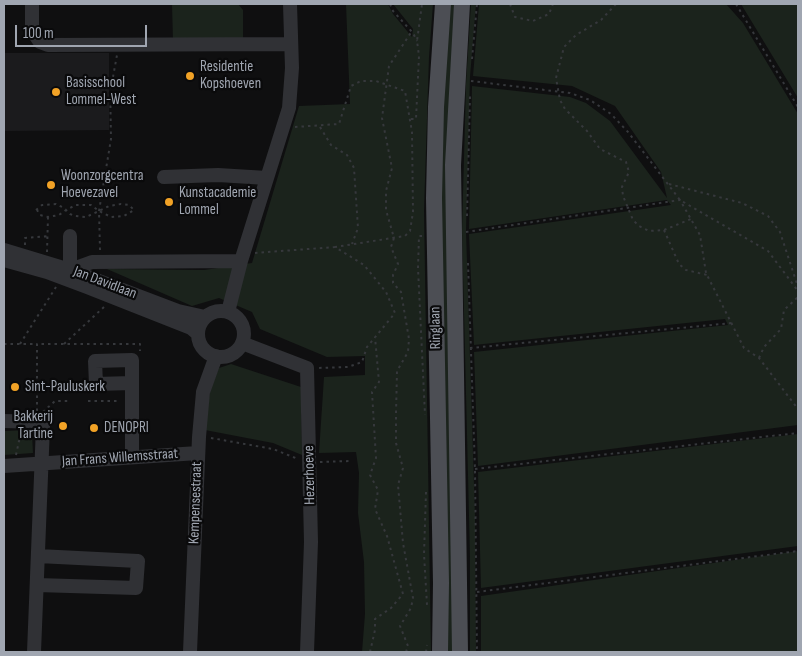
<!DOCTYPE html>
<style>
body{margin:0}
#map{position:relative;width:802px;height:656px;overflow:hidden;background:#0f0f10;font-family:"Sofia Sans Condensed",sans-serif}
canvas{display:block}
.frame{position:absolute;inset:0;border:5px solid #a0a6b1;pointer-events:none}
.scale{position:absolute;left:15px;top:25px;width:132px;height:22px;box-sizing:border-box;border:2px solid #a0a6b1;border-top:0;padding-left:6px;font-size:15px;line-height:18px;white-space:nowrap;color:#a0a6b1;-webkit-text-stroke:4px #0a0a0b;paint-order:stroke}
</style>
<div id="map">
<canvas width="802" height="656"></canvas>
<div class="frame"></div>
<div class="scale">100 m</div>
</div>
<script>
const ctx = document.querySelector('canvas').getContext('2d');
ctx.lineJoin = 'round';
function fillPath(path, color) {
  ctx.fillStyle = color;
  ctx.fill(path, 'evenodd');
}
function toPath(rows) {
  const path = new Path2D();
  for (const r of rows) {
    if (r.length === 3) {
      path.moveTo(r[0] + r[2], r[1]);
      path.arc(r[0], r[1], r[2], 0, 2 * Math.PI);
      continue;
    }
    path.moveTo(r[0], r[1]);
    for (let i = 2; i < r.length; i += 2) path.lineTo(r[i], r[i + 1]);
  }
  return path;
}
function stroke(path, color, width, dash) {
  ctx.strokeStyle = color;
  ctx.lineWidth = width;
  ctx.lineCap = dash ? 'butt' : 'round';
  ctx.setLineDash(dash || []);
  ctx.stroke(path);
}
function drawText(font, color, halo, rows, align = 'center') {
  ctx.font = font + ' "Sofia Sans Condensed",sans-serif';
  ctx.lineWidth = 4.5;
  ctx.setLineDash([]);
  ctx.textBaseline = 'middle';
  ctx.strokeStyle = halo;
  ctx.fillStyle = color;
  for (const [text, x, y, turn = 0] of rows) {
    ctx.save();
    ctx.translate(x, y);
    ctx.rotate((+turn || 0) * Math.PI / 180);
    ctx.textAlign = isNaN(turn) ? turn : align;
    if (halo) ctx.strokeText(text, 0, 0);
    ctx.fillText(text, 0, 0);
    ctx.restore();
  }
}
fillPath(toPath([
 [4,53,109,53,109,130,4,131]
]), '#1b1b1d');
fillPath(toPath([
 [172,4,238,4,243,10,243,41,173,41],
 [346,4,388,4,393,14,412,37,413,29,393,4,433,4,429,57,424,210,431,652,362,652,365,614,364,562,358,513,359,473,356,452,319,453,324,377,365,375,365,356,327,357,260,329,252,312,219,298,192,306,107,269,204,270,252,263,299,106,350,104],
 [449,4,456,4,453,652,446,652,441,138],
 [471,4,476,4,470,77,466,231,475,517,476,652,470,652,470,557,462,231,466,84],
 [479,4,726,4,743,23,798,114,798,425,478,466,474,352,728,325,725,319,474,345,469,234,671,205,667,200,469,229,472,86,570,97,586,103,610,121,667,198,661,172,615,106,572,86,473,76],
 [741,4,798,4,798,98],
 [231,364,301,387,302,455,273,443,205,430,210,390,219,368],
 [27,430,27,434,32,434,33,453,4,455,4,431],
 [798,434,798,546,481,588,478,472],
 [798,551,798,652,481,652,481,596]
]), '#1b231c');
stroke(toPath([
 [390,4,393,11,413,33,417,41],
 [510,4,515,17,533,21,549,14,553,4],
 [616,4,601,20,576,35,564,47,556,78,560,100,565,109,587,131,600,149,626,162,629,172,622,187,623,196,633,220,639,226,649,231,664,230,691,219],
 [736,4,798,107],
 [472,59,477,4],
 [471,81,570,93,590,100,611,114,628,132,680,200,768,251,798,291],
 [411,119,416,119,419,56,417,41,422,4],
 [295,127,339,124,351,86,361,81,376,81,405,91,412,132,413,212,410,231,405,236,335,247,364,265,386,292,395,313,367,347,362,362,348,367,317,368],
 [320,127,331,145,347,155,354,168,358,228,352,244],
 [669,184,742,203,768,216,780,232,798,287],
 [36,210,42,205,56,204,62,207,66,210,70,214,75,216,86,217,99,211,109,206,121,204,129,205,134,210,124,216,111,217,99,211,91,205,76,205,66,210,59,215,48,217,40,215,37,210],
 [467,216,470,96],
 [664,230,679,264,686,270,707,275],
 [466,232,680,200,700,235,706,273,744,348,759,358,798,409],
 [422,236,419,236,418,268,425,415],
 [25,245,25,238,50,236],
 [100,250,99,211,111,139,110,79,113,77,117,55],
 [47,252,48,217],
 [255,253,335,247],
 [468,263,475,469,477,652],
 [4,344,36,344],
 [20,344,56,287],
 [64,344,105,306],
 [470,348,732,323],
 [759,358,764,347,781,329,784,310,798,297],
 [88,401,120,401],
 [37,411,37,344,140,344,140,351],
 [43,412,55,401,69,401],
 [211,438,273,449,298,459],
 [16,455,19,441,28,432],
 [320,462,350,461],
 [475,469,798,433],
 [426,492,424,554,427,605],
 [477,592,798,551],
 [370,652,375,630,375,619,391,608,403,594,387,536,375,509,378,490,370,475,376,458,372,392,379,382,375,337],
 [406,652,408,646,400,626,411,608,413,598,403,543,398,485,403,468,396,443,396,413,397,371,408,352,409,339,401,292,393,283,393,275,398,264,391,247,394,238,386,210,386,191,392,168,382,118,389,66,412,31],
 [426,652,427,645]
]), '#36383c', 2, [2.5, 4]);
stroke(toPath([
 [32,4,32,28,36,36,40,42,48,45,291,44],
 [164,177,218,175,267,178],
 [70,236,70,270,92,262,241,261],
 [4,250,70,270,178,311,205,317],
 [4,260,47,272,87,287,191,328,198,334],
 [221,334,23],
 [228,312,241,261,289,108,292,68,290,4],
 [242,343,307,368,311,542,307,652],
 [4,421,41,422,43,426,34,652],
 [132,457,132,360,95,361,96,384,132,383],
 [4,466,198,453],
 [37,585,136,588,138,561,38,556],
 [190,652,199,437,203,392,216,356]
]), '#303135', 14);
stroke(toPath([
 [440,652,441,583,434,198,436,107,443,4],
 [460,652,453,165,462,4]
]), '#4c4e54', 16);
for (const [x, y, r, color] of [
 [190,76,5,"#f1a226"],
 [56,92,5,"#f1a226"],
 [51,185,5,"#f1a226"],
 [169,202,5,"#f1a226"],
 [15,387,5,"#f1a226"],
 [63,426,5,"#f1a226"],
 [94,428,5,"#f1a226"]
]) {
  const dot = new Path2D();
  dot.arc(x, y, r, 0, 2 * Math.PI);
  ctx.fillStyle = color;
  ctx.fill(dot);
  stroke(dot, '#0a0a0b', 2);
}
drawText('15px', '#a0a6b1', '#0a0a0b', [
 ["Residentie",200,67],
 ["Kopshoeven",200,84],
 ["Basisschool",66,83],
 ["Lommel-West",66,100],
 ["Woonzorgcentra",61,176],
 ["Hoevezavel",61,193],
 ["Kunstacademie",179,193],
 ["Lommel",179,210],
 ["Sint-Pauluskerk",25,387],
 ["Bakkerij",53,417,"right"],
 ["Tartine",53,434,"right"],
 ["DENOPRI",104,428]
], 'left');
drawText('15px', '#a0a6b1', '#0a0a0b', [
 ["Jan Davidlaan",105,283,21],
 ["Ringlaan",436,328,-91],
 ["Jan Frans Willemsstraat",120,458,-4],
 ["Hezerhoeve",310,475,-91],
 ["Kempensestraat",196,503,-88]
]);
</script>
